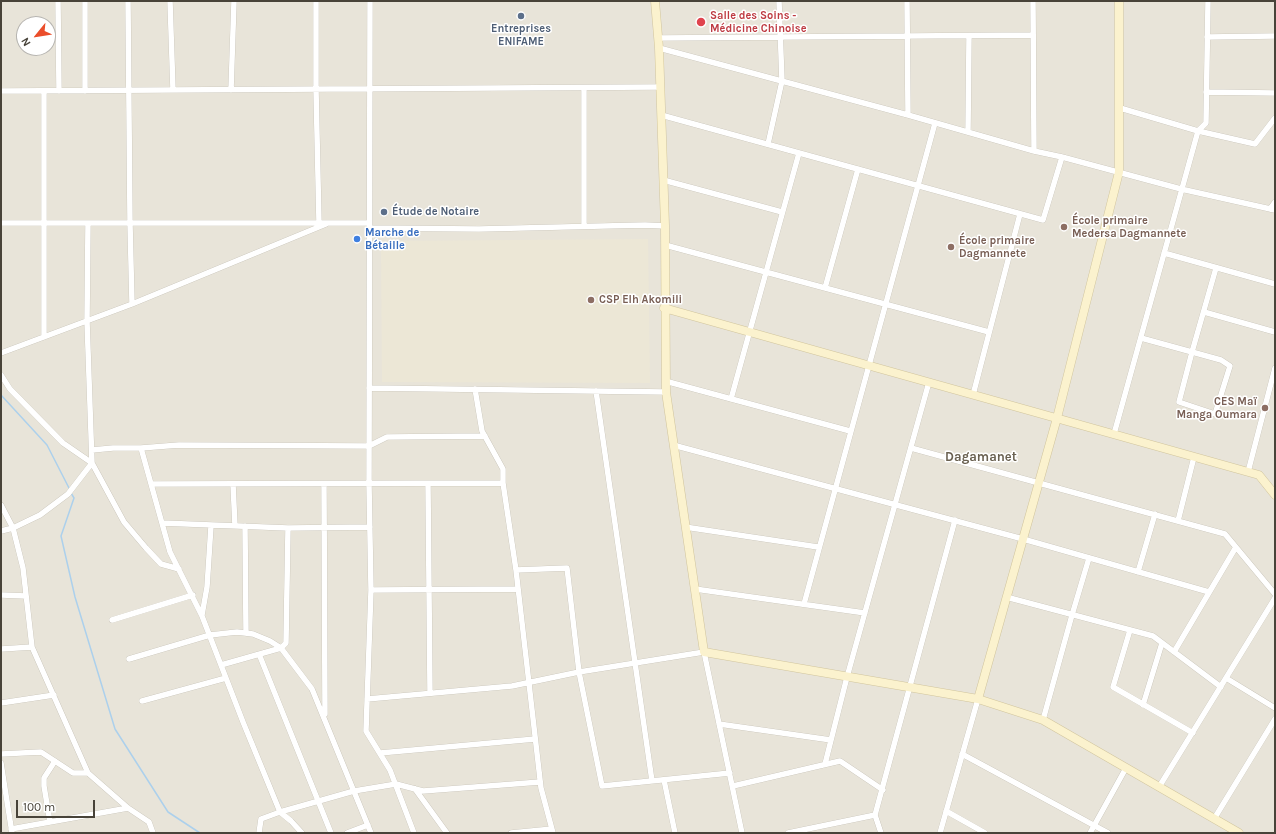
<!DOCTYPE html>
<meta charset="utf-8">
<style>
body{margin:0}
#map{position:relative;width:1276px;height:834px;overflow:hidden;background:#f4f2eb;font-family:Karla,sans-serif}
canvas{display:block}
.frame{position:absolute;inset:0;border:2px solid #484339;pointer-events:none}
.north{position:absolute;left:16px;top:16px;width:40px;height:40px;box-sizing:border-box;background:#fff;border:1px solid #b6b4b0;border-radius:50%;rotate:240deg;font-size:11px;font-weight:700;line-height:16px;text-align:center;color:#484339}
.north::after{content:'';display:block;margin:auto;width:14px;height:18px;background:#eb4e2b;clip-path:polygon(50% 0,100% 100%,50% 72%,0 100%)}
.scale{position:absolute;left:16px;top:800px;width:79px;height:18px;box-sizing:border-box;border:2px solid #484339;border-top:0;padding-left:5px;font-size:12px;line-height:14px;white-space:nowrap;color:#484339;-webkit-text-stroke:3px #fff;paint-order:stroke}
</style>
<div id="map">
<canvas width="1276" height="834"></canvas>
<div class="frame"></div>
<div class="north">N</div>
<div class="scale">100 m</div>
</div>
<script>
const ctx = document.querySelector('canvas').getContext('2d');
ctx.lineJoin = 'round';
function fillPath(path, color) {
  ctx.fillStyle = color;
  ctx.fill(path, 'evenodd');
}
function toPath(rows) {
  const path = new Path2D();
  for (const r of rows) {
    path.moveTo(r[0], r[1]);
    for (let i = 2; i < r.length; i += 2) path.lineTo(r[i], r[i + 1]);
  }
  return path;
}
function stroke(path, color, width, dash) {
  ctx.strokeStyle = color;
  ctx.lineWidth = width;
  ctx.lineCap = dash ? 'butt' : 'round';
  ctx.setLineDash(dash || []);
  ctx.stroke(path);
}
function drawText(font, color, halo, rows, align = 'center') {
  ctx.font = font + ' Karla,sans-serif';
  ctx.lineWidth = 3;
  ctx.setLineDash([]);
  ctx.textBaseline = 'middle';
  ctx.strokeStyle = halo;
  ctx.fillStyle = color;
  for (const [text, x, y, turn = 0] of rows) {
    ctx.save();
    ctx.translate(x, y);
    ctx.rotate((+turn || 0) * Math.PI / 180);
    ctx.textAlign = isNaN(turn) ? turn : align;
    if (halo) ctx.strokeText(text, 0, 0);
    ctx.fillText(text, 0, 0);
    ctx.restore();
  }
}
fillPath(toPath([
 [1,1,1275,1,1275,833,1,833],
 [24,24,48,24,48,48,24,48]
]), '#e8e4d9');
fillPath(toPath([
 [648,239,650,383,382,382,381,241]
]), '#ece7d6');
stroke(toPath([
 [1,395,47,445,70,490],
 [71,493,74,498,61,536,75,597,115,729,168,812,200,833]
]), '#acd0ec', 1.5);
const street = toPath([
 [58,1,59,91],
 [128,1,130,223,132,304],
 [170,1,173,90],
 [316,1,316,89,319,223],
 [370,1,369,484,371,590,366,731,390,770,414,833],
 [907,1,908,115],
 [1033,1,1034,151],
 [1207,37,1275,36],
 [658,38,1033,35],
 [659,48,908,115,1034,151,1062,157,1181,189,1275,210],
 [231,90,234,1],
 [1,91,660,87],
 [85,91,85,1],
 [1206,92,1275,93],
 [1120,108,1198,131,1255,144,1275,118],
 [661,115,1043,220,1062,157],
 [968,132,969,36],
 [768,144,782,81,779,1],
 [663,180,782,212],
 [1270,209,1275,202],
 [1,223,369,223],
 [584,226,584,88],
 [369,228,479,229,645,225,665,226],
 [665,245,989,332],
 [1164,253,1275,284],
 [825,288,858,169],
 [1204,312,1275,332],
 [44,337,44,91],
 [1141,338,1192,352,1221,360,1230,366,1215,414,1179,402,1192,352,1216,268],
 [1,353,132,304,326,224],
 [1,375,10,389,63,443,92,463,124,522,146,548,161,564,179,569],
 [665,381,850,431],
 [369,388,666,392],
 [475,389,482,431,503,469,503,483,516,570,541,788,553,833],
 [596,391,652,781],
 [973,395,1020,214],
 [731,399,799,153],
 [1114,434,1198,131,1206,123,1208,1],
 [673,445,1023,539,1209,592],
 [141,448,170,552,202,616,243,722,280,812,291,821,302,833],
 [911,448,1225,534,1275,594],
 [92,450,113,448,141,448,179,445,369,446,387,437,485,436],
 [1248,472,1275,368],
 [151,484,503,483],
 [233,484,235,526],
 [428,484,430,693],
 [324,485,325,714],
 [1,505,13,528,23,568,32,647,88,773,128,808,149,822,153,833],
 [1178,521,1194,457],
 [162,523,288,528,370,527],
 [245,526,246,633],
 [685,527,818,547],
 [1,531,13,528,40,515,68,494,92,463,87,321,88,223],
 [516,570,567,568,579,672,602,786,730,773],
 [1138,572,1155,514],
 [695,589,865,613],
 [371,590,518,589],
 [1,595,26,596],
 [1006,597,1153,636,1221,687],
 [804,604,935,123],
 [202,615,207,587,211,526],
 [112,620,193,595],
 [1130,630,1113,687,1193,733],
 [1,649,32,647],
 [1174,652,1236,547],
 [259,654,331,833],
 [129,659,210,635,237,632,253,634,270,641,281,648,312,689,371,833],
 [221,665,281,648,286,643,288,528],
 [1226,678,1275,708],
 [367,699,512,686,579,672,704,652,742,833],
 [142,701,226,678],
 [1,703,54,695],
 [1143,705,1162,643],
 [1043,720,1072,615,1089,558],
 [719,724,831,740],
 [380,753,535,739],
 [1,754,41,752,73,773,88,773],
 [962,754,1108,833],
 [1,763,12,833],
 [825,764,847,677,929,382],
 [664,780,675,833],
 [733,786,840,761,883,790],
 [1159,787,1275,598],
 [415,789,447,833],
 [946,811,985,833],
 [1214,819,1275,719],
 [50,822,44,786,44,778,55,761],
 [11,829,128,808],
 [259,833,261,819,280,812,354,791,396,784,423,791,540,782],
 [347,833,368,825],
 [511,833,552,829],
 [788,833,875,815],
 [881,833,875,815,955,520],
 [940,833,978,699],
 [1090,833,1126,768]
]);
const secondary = toPath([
 [655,1,659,48,665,226,666,392,704,652,978,699,1043,720,1239,833],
 [664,308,1259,475,1275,495],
 [978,699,1057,418,1119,172,1119,1]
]);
stroke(street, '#bfbaae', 6);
stroke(secondary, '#d1c59e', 9);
stroke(street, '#fff', 5.5);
stroke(secondary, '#fbf2ce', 8);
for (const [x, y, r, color] of [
 [521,16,4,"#5c6f8a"],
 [701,22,5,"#e0444e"],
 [384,212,4,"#5c6f8a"],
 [1064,227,4,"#8d6e63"],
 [357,239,4,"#3f7fe0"],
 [951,247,4,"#8d6e63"],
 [591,300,4,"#8d6e63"],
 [1265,408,4,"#8d6e63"]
]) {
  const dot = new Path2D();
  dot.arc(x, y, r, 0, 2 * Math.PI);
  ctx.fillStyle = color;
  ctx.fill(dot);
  stroke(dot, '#fff', 1.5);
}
drawText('bold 11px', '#be3a42', '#fff', [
 ["Salle des Soins -",710,16],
 ["Médicine Chinoise",710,29]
], 'left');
drawText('bold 11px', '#4e5e75', '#fff', [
 ["Entreprises",521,29],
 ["ENIFAME",521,42],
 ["Étude de Notaire",392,212,"left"]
]);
drawText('bold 11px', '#785e54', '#fff', [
 ["École primaire",1072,221],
 ["Medersa Dagmannete",1072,234],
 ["École primaire",959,241],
 ["Dagmannete",959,254],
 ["CSP Elh Akomili",599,300],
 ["CES Maï",1257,402,"right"],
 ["Manga Oumara",1257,415,"right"]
], 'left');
drawText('bold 11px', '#366cbe', '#fff', [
 ["Marche de",365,233],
 ["Bétaille",365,246]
], 'left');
drawText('bold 13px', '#6a6151', '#fff', [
 ["Dagamanet",981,457]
]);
</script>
